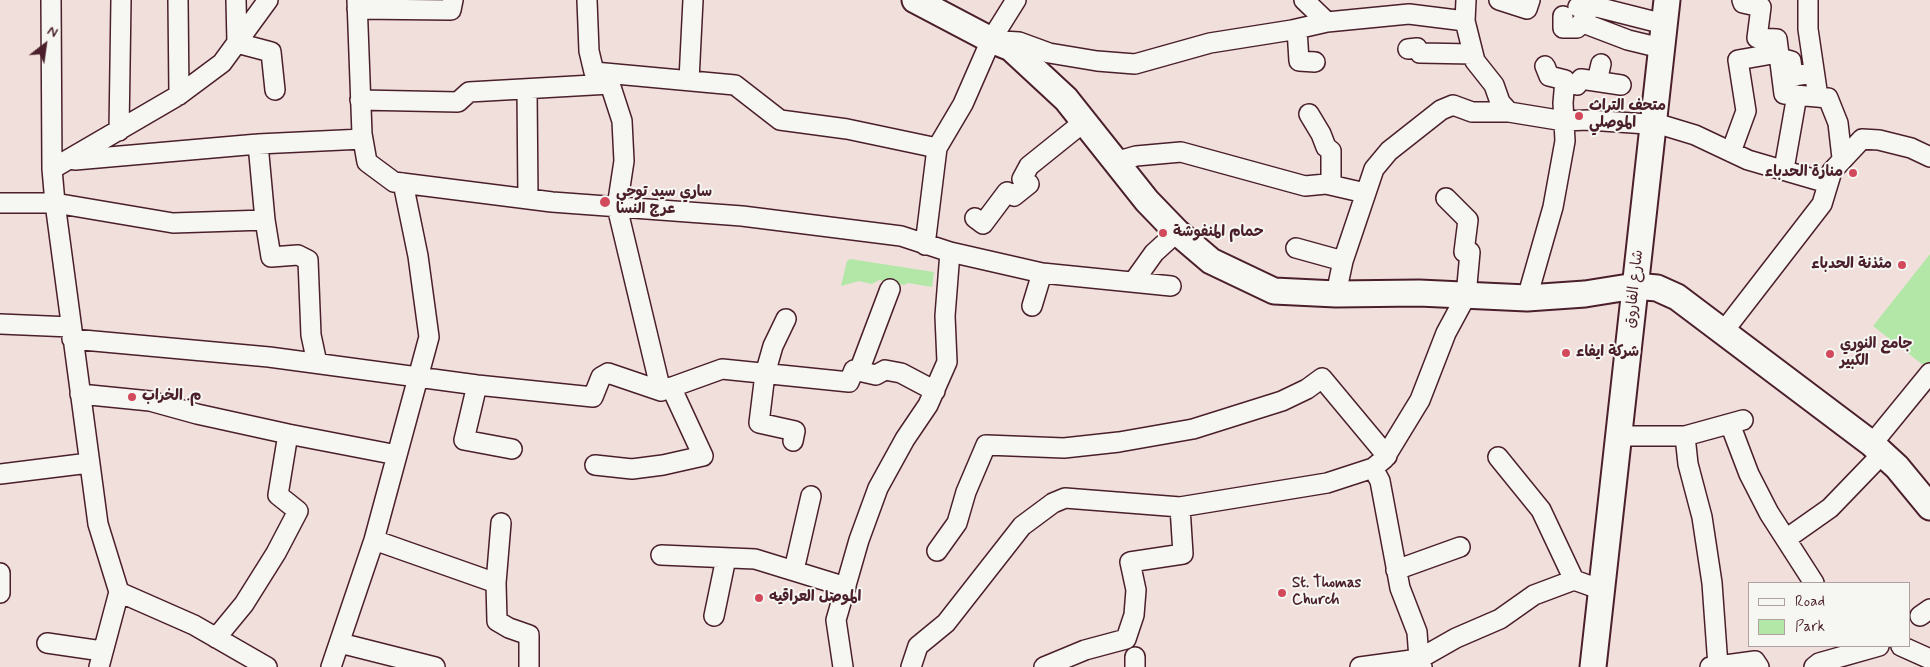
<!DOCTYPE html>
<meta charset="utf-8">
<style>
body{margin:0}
#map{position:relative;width:1930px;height:667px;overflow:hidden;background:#f0dfdb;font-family:Mynerve,sans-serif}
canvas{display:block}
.legend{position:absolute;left:1748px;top:582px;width:162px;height:65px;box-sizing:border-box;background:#f6f6f2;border:1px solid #b1a0a2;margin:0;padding:6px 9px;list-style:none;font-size:15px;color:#4a1f2b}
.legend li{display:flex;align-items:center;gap:10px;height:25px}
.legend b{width:25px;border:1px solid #b1a0a2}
.north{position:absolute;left:20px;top:20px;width:50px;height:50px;-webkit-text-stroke:4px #f6f6f2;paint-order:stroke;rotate:30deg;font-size:14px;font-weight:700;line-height:20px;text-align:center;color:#4a1f2b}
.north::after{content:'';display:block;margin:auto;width:18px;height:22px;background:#4a1f2b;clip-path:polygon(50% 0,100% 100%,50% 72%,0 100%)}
</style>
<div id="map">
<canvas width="1930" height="667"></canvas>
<ul class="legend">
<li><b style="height:6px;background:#f6f6f2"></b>Road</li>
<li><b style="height:14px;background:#b3e7a8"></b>Park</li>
</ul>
<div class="north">N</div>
</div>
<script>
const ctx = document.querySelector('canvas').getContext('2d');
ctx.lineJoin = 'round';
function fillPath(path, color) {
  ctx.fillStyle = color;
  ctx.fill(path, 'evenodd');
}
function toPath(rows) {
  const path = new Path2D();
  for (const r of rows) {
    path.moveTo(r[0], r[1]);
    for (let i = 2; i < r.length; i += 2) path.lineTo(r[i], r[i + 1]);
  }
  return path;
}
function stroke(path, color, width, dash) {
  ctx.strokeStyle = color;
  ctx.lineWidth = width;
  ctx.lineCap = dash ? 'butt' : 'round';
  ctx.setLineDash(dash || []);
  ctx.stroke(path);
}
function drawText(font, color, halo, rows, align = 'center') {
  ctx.font = font + ' Mynerve,"Playpen Sans Arabic",sans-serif';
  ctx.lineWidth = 4;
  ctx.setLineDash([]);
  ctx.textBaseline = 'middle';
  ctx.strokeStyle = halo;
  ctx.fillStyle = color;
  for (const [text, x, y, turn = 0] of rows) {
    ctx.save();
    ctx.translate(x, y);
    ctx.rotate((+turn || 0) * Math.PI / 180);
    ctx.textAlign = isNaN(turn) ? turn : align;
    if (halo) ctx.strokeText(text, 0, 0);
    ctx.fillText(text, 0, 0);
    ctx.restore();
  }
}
fillPath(toPath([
 [1930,254,1930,363,1927,368,1873,326],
 [850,259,934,272,932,287,908,283,904,285,879,280,872,284,859,281,841,286,847,261]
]), '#b3e7a8');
const minor = toPath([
 [51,0,52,169,55,203,98,524,119,592,194,625,267,667],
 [178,0,179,95],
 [236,0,237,43,271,52,275,90],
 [357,0,362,134,367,162,394,182,552,202,742,216,901,236,950,252,1042,273,1171,286],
 [587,0,589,51,594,72,610,84,622,121,624,161,617,207,661,391],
 [1304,0,1327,22],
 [1466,0,1465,21,1475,61,1494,85,1500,102,1509,112],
 [1499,0,1527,9,1530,0],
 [1742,0,1743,3,1761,7,1757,38,1777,39,1784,94,1828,98,1838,123,1842,158],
 [1808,0,1808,29,1818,97],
 [1578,7,1582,9,1597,7,1664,24],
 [357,9,451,10,453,0],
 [1563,16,1563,28,1577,28,1581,23,1586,24,1628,40,1661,48],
 [1297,29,1299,61,1315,62],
 [1002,41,1019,42,1049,53,1097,61,1135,64,1210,43,1292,30,1327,22,1409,14,1465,21],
 [1408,49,1417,48,1420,53,1473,54],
 [1783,59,1791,61,1793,76,1814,73],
 [594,72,735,85,780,120,847,129,937,148,925,245],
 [689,80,693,0],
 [1597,81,1601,64],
 [1565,83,1577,85,1581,79,1621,85],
 [527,90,528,199],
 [360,100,458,102,469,92,610,84],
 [1309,114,1321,134,1326,147,1331,151,1331,185],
 [119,131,121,0],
 [937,148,963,104,991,40,1016,0],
 [1731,152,1746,111,1738,60,1778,53],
 [75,160,258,144],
 [1115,162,1136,156,1181,152,1305,186,1326,184,1365,193],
 [52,169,179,95,222,63,268,0],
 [1784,169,1797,95],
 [0,203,55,203,173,223,265,220,258,144,363,139],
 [975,218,983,224,1007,192,1014,196,1029,184,1022,179,1029,166,1085,121],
 [265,220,271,257,298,255,308,260,311,335,317,363],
 [1296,248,1343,261],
 [1134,281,1154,253,1177,232],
 [1336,294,1343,261,1374,169,1389,151,1441,110,1453,105,1472,112,1509,112,1564,121,1588,120,1662,125,1695,135,1748,160,1827,183],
 [1527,298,1553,207,1565,141,1563,103,1565,80,1549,76,1545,66],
 [1032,306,1042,273],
 [786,319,773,346,765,374,759,423,795,431,793,441],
 [0,324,71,327],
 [1723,332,1822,204,1832,171,1862,139,1879,140,1911,148,1930,157],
 [72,339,269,357,477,385,593,397,601,377,608,373,661,391,722,369,849,382,854,370,876,375,885,370,901,373,935,391],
 [859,371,890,289],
 [477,385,464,440,512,449],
 [80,394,150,401,197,414,288,434],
 [1730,424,1749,474,1769,513,1814,583],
 [1619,436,1685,436,1743,420],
 [1685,436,1688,464,1702,517,1712,583,1718,666,1710,667],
 [1872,444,1930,373],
 [1498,457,1541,510,1574,580],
 [595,465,632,469,663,465,703,456,671,387],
 [1373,468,1380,481,1400,588,1417,632,1419,659,1422,667],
 [0,474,89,463],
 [1786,539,1830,508,1883,453],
 [374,540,496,583,501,523],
 [937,551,957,523,966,492,986,445,1064,448,1119,442,1193,429,1282,401,1307,389,1322,378,1387,456],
 [661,555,755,559,846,587],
 [794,570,811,496],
 [1396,570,1460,547],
 [0,573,0,593],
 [496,583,497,621,509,628,529,635,529,667],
 [714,616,726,558],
 [1920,616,1930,609],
 [216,638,244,604,276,553,298,511,278,495,288,434,397,455],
 [47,643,102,651],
 [340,643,435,667],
 [1901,646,1930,659],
 [1718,666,1755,661,1759,667],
 [99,667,119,592],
 [331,667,374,540,429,337,418,256,403,183],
 [843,667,836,620,859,540,878,488,905,439,928,405,947,362,945,316,950,252],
 [911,667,918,646,946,623,1022,526,1053,503,1065,498,1180,507,1327,483,1373,468,1384,459,1420,400,1446,333,1466,296,1470,252,1464,252,1468,220,1446,198],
 [1044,667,1085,650,1126,639,1134,615,1136,590,1130,562,1183,554,1180,507],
 [1135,667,1135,657],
 [1360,667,1419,659,1456,638,1500,619,1534,595,1574,580,1602,590],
 [1814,667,1819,663,1879,646]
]);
const major = toPath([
 [915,0,991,40,1011,48,1066,99,1147,201,1177,232,1211,261,1274,291,1336,294,1419,293,1527,298,1585,294,1635,286,1657,288,1677,297,1872,444,1897,467,1930,507],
 [1593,667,1667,0]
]);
stroke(minor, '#4a1f2b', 22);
stroke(major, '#4a1f2b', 29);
stroke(minor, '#f6f6f2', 19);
stroke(major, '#f6f6f2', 25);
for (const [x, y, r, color] of [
 [1579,116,5,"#d1495b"],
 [1853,173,5,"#d1495b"],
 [605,202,6,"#d1495b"],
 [1163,233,5,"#d1495b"],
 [1902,265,5,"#d1495b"],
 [1566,353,5,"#d1495b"],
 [1830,354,5,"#d1495b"],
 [132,397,5,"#d1495b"],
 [1282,593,5,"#d1495b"],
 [759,598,5,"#d1495b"]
]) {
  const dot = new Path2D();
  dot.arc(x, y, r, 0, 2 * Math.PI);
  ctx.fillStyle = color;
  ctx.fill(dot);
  stroke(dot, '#f6f6f2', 2);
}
drawText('bold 15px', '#4a1f2b', '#f6f6f2', [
 ["متحف التراث",1589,107],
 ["الموصلي",1589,124],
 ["منارة الحدباء",1843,173,"right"],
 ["ساري سيد توحي",616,193],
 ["عرج النسا",616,210],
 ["حمام المنفوشة",1173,233],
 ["مئذنة الحدباء",1892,265,"right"],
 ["جامع النوري",1840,345],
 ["الكبير",1840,362],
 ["شركة ايفاء",1576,353],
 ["م. الخراب",142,397],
 ["St. Thomas",1292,584],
 ["Church",1292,601],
 ["الموصل العراقيه",769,598]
], 'left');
drawText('15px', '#4a1f2b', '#f6f6f2', [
 ["شارع الفاروق",1635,289,-84]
]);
</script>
